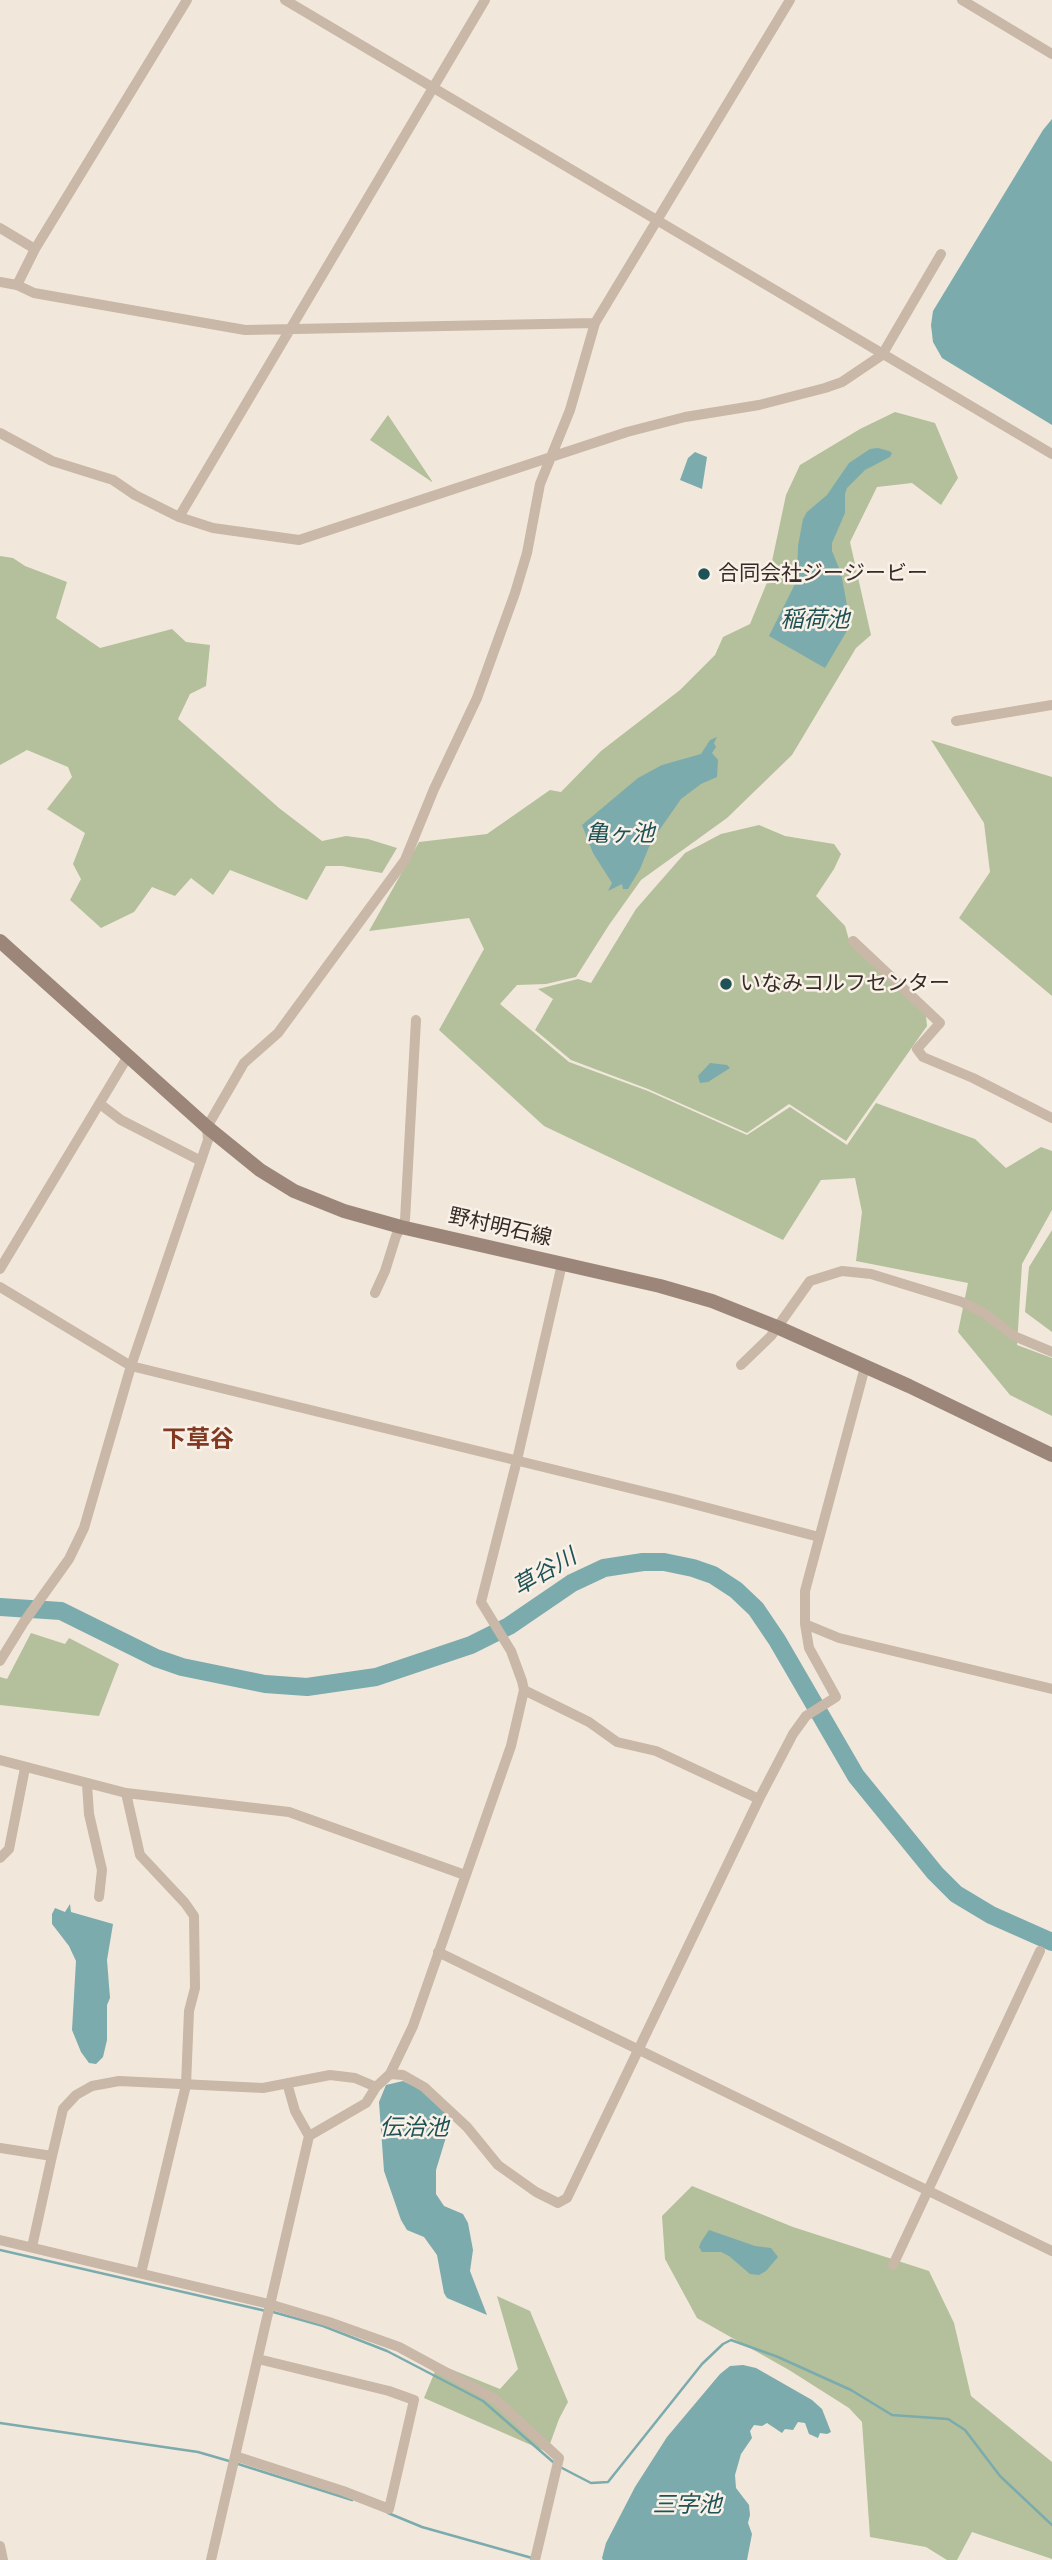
<!DOCTYPE html>
<meta charset="utf-8">
<style>
body{margin:0}
canvas{display:block;background:#f1e7db}
</style>
<canvas width="1052" height="2560"></canvas>
<script>
const ctx = document.querySelector('canvas').getContext('2d');
ctx.lineJoin = 'round';
function fillPath(path, color) {
  ctx.fillStyle = color;
  ctx.fill(path, 'evenodd');
}
function toPath(rows) {
  const path = new Path2D();
  for (const r of rows) {
    path.moveTo(r[0], r[1]);
    for (let i = 2; i < r.length; i += 2) path.lineTo(r[i], r[i + 1]);
  }
  return path;
}
function stroke(path, color, width, dash) {
  ctx.strokeStyle = color;
  ctx.lineWidth = width;
  ctx.lineCap = dash ? 'butt' : 'round';
  ctx.setLineDash(dash || []);
  ctx.stroke(path);
}
function drawText(font, color, halo, rows, align = 'center') {
  ctx.font = font + ' "Archivo Narrow","Noto Sans JP",sans-serif';
  ctx.lineWidth = 5;
  ctx.setLineDash([]);
  ctx.textBaseline = 'middle';
  ctx.strokeStyle = halo;
  ctx.fillStyle = color;
  for (const [text, x, y, turn = 0] of rows) {
    ctx.save();
    ctx.translate(x, y);
    ctx.rotate((+turn || 0) * Math.PI / 180);
    ctx.textAlign = isNaN(turn) ? turn : align;
    if (halo) ctx.strokeText(text, 0, 0);
    ctx.fillText(text, 0, 0);
    ctx.restore();
  }
}
fillPath(toPath([
 [895,412,935,423,958,478,941,505,912,483,877,487,850,542,871,635,856,648,792,755,727,818,641,880,609,925,576,977,546,984,517,985,500,1004,569,1062,648,1091,747,1135,790,1107,847,1145,876,1103,975,1139,1006,1168,1041,1147,1052,1151,1052,1210,1022,1264,1017,1345,1052,1358,1052,1416,1010,1395,958,1332,968,1283,856,1261,862,1212,855,1178,821,1180,783,1240,544,1126,439,1030,484,949,469,918,369,931,419,842,487,834,550,790,561,792,601,751,680,690,715,655,723,637,750,624,768,580,786,495,800,465,860,429],
 [388,415,432,481,432,482,370,440],
 [0,556,13,558,25,566,67,582,56,618,100,648,172,629,186,642,210,645,206,686,190,694,178,719,279,808,322,841,346,836,368,839,397,848,382,873,342,866,326,866,307,900,230,870,213,895,191,878,175,896,152,887,134,912,101,928,70,900,81,879,73,864,85,833,47,809,72,777,68,767,27,750,0,765],
 [931,740,1052,777,1052,996,959,918,990,872,984,823],
 [759,825,785,836,834,844,841,854,834,869,816,896,845,926,850,943,926,1016,927,1026,846,1141,789,1104,747,1133,648,1089,571,1060,535,1030,553,999,538,989,578,979,591,983,636,909,685,853,721,834],
 [1052,1230,1052,1332,1025,1312,1029,1267],
 [31,1633,65,1644,69,1638,119,1664,99,1716,0,1705,0,1677,7,1679],
 [692,2186,793,2227,929,2271,954,2323,971,2396,1052,2462,1052,2559,972,2532,957,2560,947,2560,926,2547,870,2537,862,2422,849,2408,789,2370,697,2318,665,2259,662,2216],
 [497,2296,530,2311,568,2402,559,2419,547,2452,424,2398,438,2364,500,2389,518,2369]
]), '#b3c09b');
fillPath(toPath([
 [1052,119,1052,425,942,358,933,342,931,325,933,311,1043,130],
 [878,448,889,451,892,453,890,457,865,470,847,488,845,494,845,513,832,543,832,551,841,573,849,616,848,629,825,668,769,636,797,580,798,546,803,519,807,512,827,495,849,463,870,449],
 [695,452,707,457,702,489,680,480,688,458],
 [717,737,714,743,716,747,712,753,718,760,717,777,701,784,681,799,651,842,640,869,628,889,623,889,622,884,608,891,612,883,593,853,582,825,638,778,662,765,701,754,710,740],
 [710,1063,727,1065,730,1068,708,1082,700,1083,698,1076],
 [70,1904,71,1912,113,1924,107,1960,110,1998,107,2005,107,2040,103,2057,96,2064,89,2063,81,2052,72,2030,76,1961,69,1946,52,1924,52,1914,55,1908,65,1912],
 [403,2081,426,2092,450,2118,450,2124,436,2170,436,2194,444,2206,463,2214,468,2223,473,2250,470,2271,487,2315,447,2298,444,2293,437,2255,424,2237,407,2230,401,2220,384,2171,379,2102,386,2085],
 [709,2230,755,2246,771,2248,778,2257,766,2271,759,2275,750,2274,729,2256,721,2252,702,2252,699,2247,701,2242],
 [743,2365,756,2368,812,2400,822,2409,831,2432,827,2434,820,2433,818,2438,809,2434,805,2423,798,2422,793,2430,785,2429,782,2433,767,2423,762,2426,754,2425,750,2431,752,2438,741,2454,735,2475,736,2488,749,2505,750,2515,748,2523,752,2534,747,2560,603,2560,602,2558,606,2543,635,2487,667,2437,720,2374,730,2366]
]), '#7babad');
stroke(toPath([
 [0,2250,266,2311],
 [273,2312,323,2326,387,2351,483,2401,553,2462],
 [0,2423,198,2452,229,2461],
 [235,2463,352,2500],
 [562,2468,591,2483,608,2482,702,2364,723,2344,731,2340,778,2357,851,2390,892,2415,948,2419,965,2430,1000,2476,1052,2525],
 [388,2513,422,2527,532,2558]
]), '#7babad', 2.5);
stroke(toPath([
 [0,1607,61,1611,156,1658,182,1667,265,1684,307,1687,376,1677,471,1645,509,1626,572,1583,604,1568,643,1562,664,1562,693,1568,713,1575,736,1590,756,1609,777,1640,856,1776,935,1873,956,1894,991,1915,1052,1942]
]), '#7babad', 18);
stroke(toPath([
 [285,0,1052,454],
 [962,0,1052,54],
 [0,228,35,249],
 [0,282,17,285,34,293,245,330,595,323],
 [17,285,35,249,187,0],
 [0,433,52,461,113,480,135,495,179,517,213,528,299,540,627,432,685,417,759,405,825,388,842,382,882,355,941,254],
 [179,517,485,0],
 [956,721,1052,705],
 [853,941,940,1023,917,1049,923,1057,973,1078,1052,1118],
 [100,1104,121,1120,201,1161],
 [0,1269,128,1056],
 [0,1287,131,1366,674,1499,819,1537],
 [375,1293,385,1271,396,1236,405,1220,416,1020],
 [741,1365,771,1336,810,1281,842,1271,871,1274,962,1302,984,1313,1014,1336,1052,1352],
 [865,1367,805,1591,805,1624,839,1638,1052,1689],
 [0,1661,24,1622,69,1559,84,1528,131,1366,208,1140,207,1127,244,1063,278,1033,405,860,434,789,477,698,515,593,527,553,540,484,570,410,595,323,790,0],
 [524,1690,589,1722,617,1742,656,1751,759,1799],
 [0,1760,126,1793,289,1812,465,1875],
 [87,1784,89,1814,102,1870,99,1897],
 [126,1793,140,1855,185,1903,194,1916,195,1988,189,2011,186,2085,141,2273],
 [0,1858,9,1849,25,1768],
 [438,1952,1052,2251],
 [390,2074,403,2075,424,2087,467,2127,498,2165,536,2192,558,2203,567,2198,759,1799,793,1734,806,1716,836,1697,809,1648,805,1624],
 [287,2083,295,2111,309,2136],
 [0,2148,52,2156,63,2109,76,2095,92,2086,119,2081,263,2088,330,2075,355,2078,376,2087],
 [0,2240,269,2304,329,2322,399,2347,495,2399,559,2458,535,2560],
 [32,2247,52,2156],
 [893,2265,1040,1951],
 [235,2456,343,2491,389,2509,414,2400,389,2391,258,2359],
 [0,2546,3,2560],
 [211,2560,309,2136,366,2103,376,2087,390,2074,413,2026,511,1746,524,1690,522,1681,511,1651,481,1602,517,1460,562,1264]
]), '#c9b7a7', 10);
stroke(toPath([
 [0,941,207,1127,260,1170,294,1191,344,1211,401,1227,660,1286,712,1301,777,1327,909,1386,1052,1455]
]), '#9c8679', 14);
for (const [x, y, r, color] of [
 [704,574,7,"#1e5256"],
 [726,984,7,"#1e5256"]
]) {
  const dot = new Path2D();
  dot.arc(x, y, r, 0, 2 * Math.PI);
  ctx.fillStyle = color;
  ctx.fill(dot);
  stroke(dot, '#f9f1e7', 2.5);
}
drawText('21px', '#352c27', '#f9f1e7', [
 ["合同会社ジージービー",718,574],
 ["いなみコルフセンター",740,984]
], 'left');
drawText('21px', '#352c27', '#f9f1e7', [
 ["野村明石線",500,1228,13]
]);
drawText('italic 23px', '#1e5256', '#f9f1e7', [
 ["稲荷池",815,621],
 ["亀ヶ池",620,835],
 ["草谷川",545,1573,-30],
 ["伝治池",414,2129],
 ["三字池",687,2506]
]);
drawText('bold 24px', '#823a23', '#f9f1e7', [
 ["下草谷",198,1441]
]);
</script>
